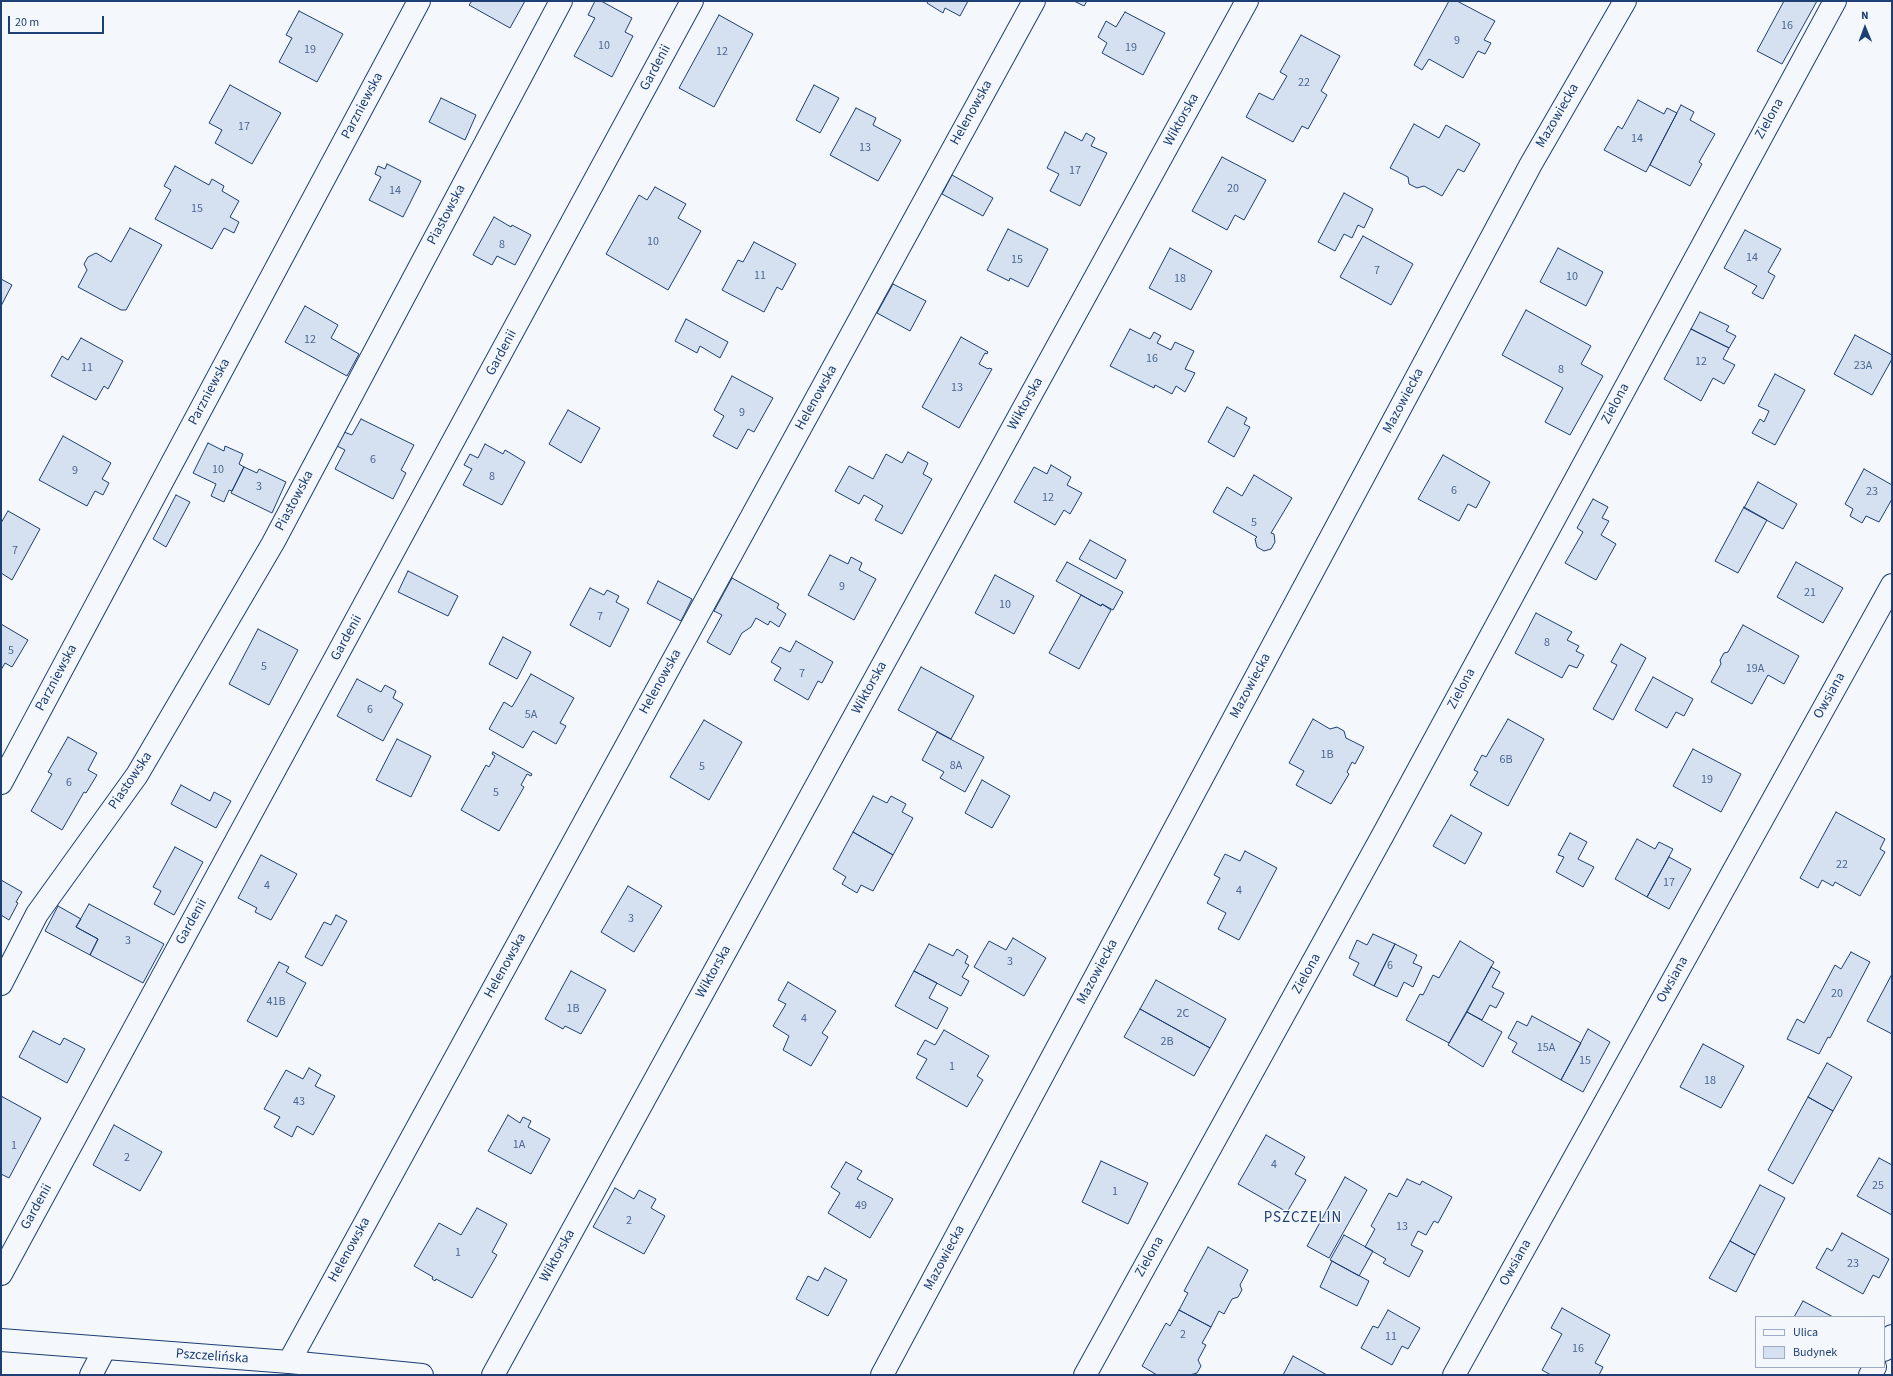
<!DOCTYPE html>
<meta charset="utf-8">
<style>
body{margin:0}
#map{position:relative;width:1893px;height:1376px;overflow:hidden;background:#f4f7fb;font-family:"Source Sans 3",sans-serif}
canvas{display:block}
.frame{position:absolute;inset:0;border:2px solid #1d3f73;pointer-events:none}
.legend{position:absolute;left:1755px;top:1316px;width:130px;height:52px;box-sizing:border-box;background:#f4f7fb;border:1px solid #9eadc5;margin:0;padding:5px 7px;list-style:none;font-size:12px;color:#1d3f73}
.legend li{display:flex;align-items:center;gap:8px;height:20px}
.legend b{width:20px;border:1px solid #9eadc5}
.north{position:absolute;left:1845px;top:8px;width:40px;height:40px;-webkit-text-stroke:3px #f4f7fb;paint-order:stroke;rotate:359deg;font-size:11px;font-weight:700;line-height:16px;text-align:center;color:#1d3f73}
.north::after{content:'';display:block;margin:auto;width:14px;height:18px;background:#1d3f73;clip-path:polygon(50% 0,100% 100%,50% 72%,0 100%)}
.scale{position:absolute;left:8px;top:16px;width:96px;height:18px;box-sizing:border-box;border:2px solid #1d3f73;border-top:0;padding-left:5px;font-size:12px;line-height:14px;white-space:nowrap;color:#1d3f73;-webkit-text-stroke:3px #f4f7fb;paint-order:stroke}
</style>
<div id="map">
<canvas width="1893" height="1376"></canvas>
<div class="frame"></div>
<ul class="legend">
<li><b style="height:5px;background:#f4f7fb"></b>Ulica</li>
<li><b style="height:11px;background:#d5e0f0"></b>Budynek</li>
</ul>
<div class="north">N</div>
<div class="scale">20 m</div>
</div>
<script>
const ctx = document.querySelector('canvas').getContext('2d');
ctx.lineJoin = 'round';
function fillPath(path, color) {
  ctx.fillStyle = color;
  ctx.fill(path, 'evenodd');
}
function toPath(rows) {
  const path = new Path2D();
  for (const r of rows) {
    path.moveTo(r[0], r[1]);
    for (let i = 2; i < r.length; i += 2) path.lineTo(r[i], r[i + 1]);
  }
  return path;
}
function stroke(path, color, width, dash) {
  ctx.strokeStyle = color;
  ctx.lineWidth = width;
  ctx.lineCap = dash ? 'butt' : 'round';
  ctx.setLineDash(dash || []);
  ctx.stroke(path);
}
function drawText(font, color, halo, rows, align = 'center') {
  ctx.font = font + ' "Source Sans 3",sans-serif';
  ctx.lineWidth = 3;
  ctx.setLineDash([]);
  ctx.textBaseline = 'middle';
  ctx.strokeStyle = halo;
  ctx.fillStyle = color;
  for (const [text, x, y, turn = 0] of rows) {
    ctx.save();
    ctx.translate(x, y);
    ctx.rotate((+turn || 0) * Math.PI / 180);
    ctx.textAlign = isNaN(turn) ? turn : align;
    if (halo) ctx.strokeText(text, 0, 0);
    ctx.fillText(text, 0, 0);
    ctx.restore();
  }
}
const building = toPath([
 [472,1,525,1,510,28,469,5,472,1],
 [595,1,601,1,632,18,625,32,633,36,612,77,574,56,595,18,588,15,595,1],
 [928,1,968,1,960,16,945,8,943,13,927,3,928,1],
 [1074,1,1087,1,1084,6,1074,1],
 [1449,1,1457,1,1495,21,1484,40,1491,43,1485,54,1478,51,1463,78,1429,59,1422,70,1414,65,1449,1],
 [1784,1,1817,1,1782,64,1757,51,1784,1],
 [299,11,343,34,317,82,279,62,292,38,286,35,299,11],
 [1125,12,1165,33,1143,75,1102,53,1107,43,1098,37,1106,21,1116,27,1125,12],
 [719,15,753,34,714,107,679,88,719,15],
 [1301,35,1340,56,1321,91,1327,95,1308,129,1302,126,1293,142,1246,117,1259,93,1273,100,1287,76,1280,72,1301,35],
 [230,85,281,113,252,164,215,143,222,130,209,123,230,85],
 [814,85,839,98,820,133,796,120,814,85],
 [441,98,476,115,465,140,429,122,441,98],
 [1638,100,1664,114,1667,108,1677,113,1646,172,1604,150,1618,126,1622,129,1638,100],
 [1681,105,1694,112,1690,120,1715,134,1699,162,1702,164,1690,186,1650,165,1681,105],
 [856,108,876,118,873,125,901,140,878,181,830,155,856,108],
 [1414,124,1439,138,1446,125,1480,144,1464,172,1458,169,1442,196,1424,186,1417,188,1409,184,1408,177,1390,168,1414,124],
 [1065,132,1082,141,1086,133,1095,138,1091,146,1107,153,1080,206,1050,191,1059,174,1047,168,1065,132],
 [1222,157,1266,180,1244,220,1235,215,1227,230,1192,211,1222,157],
 [387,164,421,181,403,217,369,200,381,177,375,174,378,166,385,169,387,164],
 [175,166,209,185,212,179,224,186,222,191,239,201,230,217,239,222,234,233,224,228,212,249,155,219,171,190,164,186,175,166],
 [952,175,993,198,983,216,942,194,952,175],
 [655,187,686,204,678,218,701,231,668,290,606,254,639,195,647,200,655,187],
 [1344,193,1373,209,1364,228,1358,225,1352,238,1344,234,1335,251,1318,242,1344,193],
 [494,217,511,227,512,225,531,235,515,265,497,256,492,265,473,255,494,217],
 [130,228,162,245,126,310,121,310,78,287,87,270,84,264,88,257,96,253,111,262,130,228],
 [1008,229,1048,249,1028,287,1010,278,1009,281,987,270,1008,229],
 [1745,230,1781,249,1768,272,1775,276,1763,299,1752,293,1757,286,1724,268,1745,230],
 [1363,236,1413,264,1391,305,1340,277,1363,236],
 [754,242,796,264,782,290,777,287,764,312,722,290,738,260,743,262,754,242],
 [1170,248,1212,271,1191,310,1149,288,1170,248],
 [1558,248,1603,272,1586,306,1540,282,1558,248],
 [1,279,12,285,1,306,1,279],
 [893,284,926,301,910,331,877,313,893,284],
 [305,306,338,325,331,338,359,354,347,376,285,342,305,306],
 [1526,310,1591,346,1581,364,1603,376,1570,435,1545,422,1563,388,1502,355,1526,310],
 [1700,312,1729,326,1726,331,1736,336,1729,348,1691,329,1700,312],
 [686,319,728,342,720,358,700,346,697,353,675,341,686,319],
 [1130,329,1150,339,1154,332,1161,336,1157,343,1171,350,1175,342,1194,351,1185,369,1195,373,1185,392,1176,386,1172,394,1155,385,1154,388,1110,366,1130,329],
 [1691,329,1729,348,1723,359,1735,365,1724,384,1713,378,1701,401,1664,379,1691,329],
 [1855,335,1892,355,1892,359,1872,395,1834,374,1855,335],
 [961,337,988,352,987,354,985,353,979,364,988,369,989,368,992,369,959,428,922,407,961,337],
 [81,338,123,361,108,389,104,386,96,400,51,376,62,356,68,360,81,338],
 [1775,374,1805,390,1775,445,1752,433,1760,419,1764,422,1769,411,1758,406,1775,374],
 [732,376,773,398,754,432,748,429,737,449,713,436,724,416,714,410,732,376],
 [1227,407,1247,418,1244,424,1250,427,1234,457,1208,442,1227,407],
 [568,410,600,428,581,463,549,444,568,410],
 [361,419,414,445,401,470,406,473,393,499,335,469,345,450,337,446,344,432,352,435,361,419],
 [63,436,111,463,102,479,109,483,103,495,95,491,87,506,39,480,63,436],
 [208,443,224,451,225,446,243,454,239,464,244,467,232,491,229,490,224,502,211,496,216,484,193,473,208,443],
 [485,444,503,454,505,450,525,462,502,505,463,485,472,469,464,465,470,454,478,458,485,444],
 [908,452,928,463,923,474,932,479,902,534,875,520,883,506,864,495,859,504,835,491,849,466,873,479,886,454,902,463,908,452],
 [1443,455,1490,482,1476,508,1468,504,1459,521,1418,499,1443,455],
 [1051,465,1071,477,1067,485,1082,493,1070,514,1064,510,1055,525,1014,502,1034,467,1047,474,1051,465],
 [244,467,257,473,259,469,286,482,272,513,231,493,244,467],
 [1864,469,1892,485,1892,499,1879,522,1866,516,1862,523,1850,516,1853,509,1845,504,1864,469],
 [1254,475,1292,498,1271,533,1274,534,1275,542,1271,549,1264,551,1257,547,1255,539,1257,537,1213,512,1227,487,1242,496,1254,475],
 [1758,482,1797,504,1783,529,1744,508,1758,482],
 [176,495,190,502,166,547,153,539,176,495],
 [1593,499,1608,507,1602,518,1609,521,1601,535,1616,544,1596,580,1565,563,1583,532,1577,528,1593,499],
 [1744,507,1767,520,1738,573,1715,561,1744,507],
 [8,511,40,529,12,580,1,573,1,523,8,511],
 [1090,540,1126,560,1116,579,1079,559,1090,540],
 [830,555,848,564,851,557,862,563,859,570,876,579,854,620,808,595,830,555],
 [1067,562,1123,592,1113,610,1102,604,1101,606,1056,581,1067,562],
 [1796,562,1843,588,1823,623,1777,597,1796,562],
 [408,571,458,596,448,616,398,592,408,571],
 [995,575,1034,596,1014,634,975,613,995,575],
 [732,578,779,604,777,608,786,614,779,627,770,621,768,625,756,618,751,627,742,633,730,655,707,642,722,615,714,611,732,578],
 [658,581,692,599,681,621,647,603,658,581],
 [590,588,604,595,607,590,619,596,616,602,629,609,610,647,570,625,590,588],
 [1081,595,1101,606,1102,604,1111,610,1079,669,1049,653,1081,595],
 [1536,613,1572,632,1567,640,1579,646,1576,651,1584,655,1577,668,1569,665,1562,678,1515,653,1536,613],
 [1,624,28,640,12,667,5,663,1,670,1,624],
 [1743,625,1799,656,1784,684,1768,675,1752,704,1711,682,1721,664,1720,660,1724,653,1728,652,1743,625],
 [258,629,298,650,269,705,229,684,258,629],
 [503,637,531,652,517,679,489,664,503,637],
 [796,641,833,662,822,683,818,681,808,700,774,680,781,668,771,662,780,647,790,652,796,641],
 [1621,644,1646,658,1613,720,1593,709,1617,665,1611,662,1621,644],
 [921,667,974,696,951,739,898,710,921,667],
 [531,674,574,698,560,723,566,726,556,744,533,731,523,748,489,729,504,702,512,707,531,674],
 [1653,677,1693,699,1684,716,1676,712,1667,728,1635,710,1653,677],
 [357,679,381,692,385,685,396,691,393,698,403,704,383,741,337,716,357,679],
 [1313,719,1330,729,1337,727,1344,731,1346,738,1364,747,1355,764,1352,762,1347,772,1349,774,1331,804,1296,785,1304,771,1289,763,1313,719],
 [1508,719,1544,739,1508,806,1470,785,1478,772,1474,770,1482,755,1486,757,1508,719],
 [704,720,742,742,709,800,670,777,704,720],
 [937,732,984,757,965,792,940,778,944,772,922,760,937,732],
 [68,737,97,753,88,770,97,775,86,793,84,792,62,830,31,811,52,774,48,772,68,737],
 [397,739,431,756,411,797,376,780,397,739],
 [1693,749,1741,774,1721,812,1673,786,1693,749],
 [493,752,532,774,531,776,527,774,521,785,524,787,499,831,461,810,486,765,489,767,495,756,492,754,493,752],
 [982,780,1010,796,992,828,965,813,982,780],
 [181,785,210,801,214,792,231,801,216,828,171,804,181,785],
 [873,796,887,803,891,796,906,804,902,812,913,818,893,855,853,832,873,796],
 [1836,812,1885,839,1880,849,1885,852,1860,896,1835,882,1833,886,1822,880,1818,888,1800,878,1836,812],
 [1451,815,1482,833,1465,864,1433,846,1451,815],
 [853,832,893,855,873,891,861,885,857,893,842,884,846,877,833,869,853,832],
 [1570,833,1587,842,1578,859,1594,867,1583,887,1556,872,1564,857,1558,855,1570,833],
 [1637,839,1655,849,1659,842,1673,849,1647,897,1615,879,1637,839],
 [175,847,203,862,174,915,154,904,161,891,153,887,175,847],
 [1245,851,1277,868,1239,940,1218,929,1226,913,1207,903,1220,878,1214,875,1225,854,1240,861,1245,851],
 [261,855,297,874,271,920,255,912,257,908,238,898,261,855],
 [1669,857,1691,869,1669,909,1647,897,1669,857],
 [1,880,22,892,16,902,18,903,9,920,1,915,1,880],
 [628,886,662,906,634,952,601,932,628,886],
 [89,904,164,944,143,983,90,955,98,939,76,927,89,904],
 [58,906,81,919,76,927,98,939,90,955,45,931,58,906],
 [336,915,347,921,322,966,305,957,324,922,331,925,336,915],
 [1373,934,1395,944,1374,986,1353,975,1359,963,1349,958,1357,940,1367,945,1373,934],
 [1013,938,1046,958,1024,996,974,967,989,941,1006,950,1013,938],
 [1460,941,1494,962,1449,1043,1406,1020,1420,994,1423,995,1433,975,1439,978,1460,941],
 [929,944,953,956,957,949,968,956,965,963,969,965,962,977,969,981,961,996,914,971,929,944],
 [1395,944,1417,955,1413,963,1422,967,1413,987,1404,982,1397,997,1374,986,1395,944],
 [1851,952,1870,962,1830,1038,1828,1037,1819,1054,1787,1039,1797,1019,1804,1023,1835,965,1841,969,1851,952],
 [279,962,289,967,286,972,306,983,277,1037,247,1021,279,962],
 [1491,967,1500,972,1492,987,1504,993,1496,1008,1490,1005,1482,1020,1467,1012,1491,967],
 [571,971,606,990,581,1034,565,1026,563,1029,545,1019,571,971],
 [914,971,937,983,929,998,948,1008,937,1029,895,1006,914,971],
 [1892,974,1892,1034,1867,1021,1892,974],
 [1156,980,1226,1019,1210,1048,1140,1009,1156,980],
 [788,982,836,1011,822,1033,828,1037,811,1066,783,1050,789,1036,773,1026,786,1004,778,1000,788,982],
 [1140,1009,1210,1048,1194,1076,1124,1037,1140,1009],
 [1467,1012,1502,1032,1483,1067,1448,1045,1467,1012],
 [1532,1016,1581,1043,1561,1080,1512,1052,1517,1043,1508,1038,1517,1021,1527,1026,1532,1016],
 [1588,1029,1610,1042,1583,1092,1561,1080,1588,1029],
 [944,1030,989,1056,977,1076,983,1080,967,1107,916,1078,927,1059,917,1054,925,1040,935,1045,944,1030],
 [33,1031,60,1045,64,1038,85,1049,67,1083,19,1057,33,1031],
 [1703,1044,1744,1066,1721,1108,1680,1087,1703,1044],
 [1827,1063,1852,1077,1833,1111,1808,1097,1827,1063],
 [309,1068,321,1075,315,1086,335,1096,313,1135,297,1126,292,1137,274,1127,280,1117,264,1109,286,1070,303,1079,309,1068],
 [1,1096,41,1118,9,1178,1,1174,1,1096],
 [1808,1097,1833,1111,1793,1184,1768,1170,1808,1097],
 [508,1115,520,1123,523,1117,531,1121,528,1127,550,1139,531,1174,488,1151,508,1115],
 [114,1125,162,1152,140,1191,93,1165,114,1125],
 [1266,1135,1305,1157,1295,1174,1306,1180,1287,1212,1238,1184,1266,1135],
 [1879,1158,1892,1165,1892,1215,1857,1196,1879,1158],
 [1101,1161,1148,1183,1128,1224,1082,1202,1101,1161],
 [846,1162,862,1171,857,1179,893,1199,870,1238,828,1213,840,1193,831,1187,846,1162],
 [1345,1177,1367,1190,1329,1258,1307,1246,1345,1177],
 [1407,1179,1420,1185,1422,1181,1452,1197,1438,1223,1434,1221,1426,1235,1418,1231,1411,1245,1423,1251,1409,1277,1383,1263,1386,1259,1365,1247,1375,1229,1371,1226,1389,1193,1397,1197,1407,1179],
 [1760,1185,1785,1198,1755,1255,1730,1241,1760,1185],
 [615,1188,634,1199,639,1190,656,1199,651,1208,665,1216,644,1254,593,1227,615,1188],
 [477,1208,507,1224,492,1252,497,1255,472,1298,436,1279,435,1281,432,1279,433,1277,414,1266,439,1223,461,1235,477,1208],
 [1842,1233,1889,1259,1879,1278,1873,1275,1863,1294,1816,1268,1827,1248,1832,1251,1842,1233],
 [1344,1235,1373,1251,1359,1276,1330,1260,1344,1235],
 [1730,1241,1755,1255,1736,1292,1709,1278,1730,1241],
 [1208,1247,1248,1270,1240,1285,1242,1290,1238,1297,1232,1299,1224,1314,1219,1311,1211,1327,1179,1310,1188,1293,1184,1291,1208,1247],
 [1332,1261,1369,1281,1357,1306,1320,1287,1332,1261],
 [825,1268,847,1280,828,1316,796,1299,808,1276,818,1281,825,1268],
 [1803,1301,1833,1317,1794,1317,1803,1301],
 [1562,1308,1610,1335,1595,1363,1603,1367,1599,1375,1551,1375,1542,1370,1562,1334,1551,1328,1562,1308],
 [1179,1310,1211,1327,1202,1343,1206,1345,1198,1360,1201,1366,1197,1373,1190,1375,1157,1375,1142,1366,1166,1323,1170,1326,1179,1310],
 [1388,1310,1420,1328,1408,1349,1402,1346,1392,1365,1361,1348,1373,1326,1378,1328,1388,1310],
 [1293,1356,1327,1375,1283,1375,1293,1356]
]);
fillPath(building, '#d5e0f0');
stroke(building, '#1d3f73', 1);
const street = toPath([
 [1,783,419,1],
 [1,984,37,914,137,775,273,543,561,1],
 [1,1274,692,1],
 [1884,1350,1892,1336],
 [289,1362,1034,1],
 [91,1375,104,1350],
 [493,1375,1247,1],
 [882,1375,1531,164,1625,1],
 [1085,1375,1384,833,1835,1],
 [1454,1375,1892,585],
 [1870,1375,1875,1367]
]);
const secondary = toPath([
 [1,1340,289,1362,422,1375]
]);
stroke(street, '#1d3f73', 24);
stroke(secondary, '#1d3f73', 24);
stroke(street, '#f4f7fb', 22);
stroke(secondary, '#f4f7fb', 22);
drawText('12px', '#4b6792', null, [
 ["16",1787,26],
 ["9",1457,41],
 ["10",604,46],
 ["19",1131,48],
 ["19",310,50],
 ["12",722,52],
 ["22",1304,83],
 ["17",244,127],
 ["14",1637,139],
 ["13",865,148],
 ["17",1075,171],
 ["20",1233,189],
 ["14",395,191],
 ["15",197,209],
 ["10",653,242],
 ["8",502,245],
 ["14",1752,258],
 ["15",1017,260],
 ["7",1377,271],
 ["11",760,276],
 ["10",1572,277],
 ["18",1180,279],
 ["12",310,340],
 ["16",1152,359],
 ["12",1701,362],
 ["23A",1863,366],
 ["11",87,368],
 ["8",1561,370],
 ["13",957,388],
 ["9",742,413],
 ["6",373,460],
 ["10",218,470],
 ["9",75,471],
 ["8",492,477],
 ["3",259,487],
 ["6",1454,491],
 ["23",1872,492],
 ["12",1048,498],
 ["5",1254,523],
 ["7",15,551],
 ["9",842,587],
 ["21",1810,593],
 ["10",1005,605],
 ["7",600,617],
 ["8",1547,643],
 ["5",11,651],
 ["5",264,667],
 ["19A",1755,669],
 ["7",802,674],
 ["6",370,710],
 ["5A",531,715],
 ["1B",1327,755],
 ["6B",1506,760],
 ["8A",956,766],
 ["5",702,767],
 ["19",1707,780],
 ["6",69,783],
 ["5",496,793],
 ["22",1842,865],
 ["17",1669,883],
 ["4",267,886],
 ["4",1239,891],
 ["3",631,919],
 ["3",128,941],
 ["3",1010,962],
 ["6",1390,966],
 ["20",1837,994],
 ["41B",276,1002],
 ["1B",573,1009],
 ["2C",1183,1014],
 ["4",804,1019],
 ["2B",1167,1042],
 ["15A",1546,1048],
 ["15",1585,1061],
 ["1",952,1067],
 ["18",1710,1081],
 ["43",299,1102],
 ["1A",519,1145],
 ["1",14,1146],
 ["2",127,1158],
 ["4",1274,1165],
 ["25",1878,1186],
 ["1",1115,1192],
 ["49",861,1206],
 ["2",629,1221],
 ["13",1402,1227],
 ["1",458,1253],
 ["23",1853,1264],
 ["2",1183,1335],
 ["11",1391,1337],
 ["16",1578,1349]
]);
drawText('14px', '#1d3f73', '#f4f7fb', [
 ["Gardenii",656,68,-62],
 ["Parzniewska",363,106,-62],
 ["Helenowska",972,113,-61],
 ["Mazowiecka",1558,116,-60],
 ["Zielona",1770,119,-61],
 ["Wiktorska",1182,120,-61],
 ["Piastowska",447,215,-62],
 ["Gardenii",502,353,-62],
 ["Parzniewska",210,392,-62],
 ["Helenowska",817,398,-61],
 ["Mazowiecka",1404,401,-62],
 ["Wiktorska",1026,404,-61],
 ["Zielona",1616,404,-62],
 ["Piastowska",295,501,-62],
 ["Gardenii",347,638,-61],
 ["Parzniewska",57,678,-62],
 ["Helenowska",661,682,-61],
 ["Mazowiecka",1251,686,-62],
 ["Wiktorska",870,688,-61],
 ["Zielona",1462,689,-62],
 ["Owsiana",1830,696,-61],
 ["Piastowska",131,781,-56],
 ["Gardenii",192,922,-61],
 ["Helenowska",506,966,-61],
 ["Wiktorska",714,972,-61],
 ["Mazowiecka",1098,972,-62],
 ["Zielona",1307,974,-61],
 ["Owsiana",1673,980,-61],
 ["Gardenii",37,1207,-61],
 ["Helenowska",350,1250,-61],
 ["Wiktorska",558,1256,-61],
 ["Zielona",1150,1257,-61],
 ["Mazowiecka",945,1258,-62],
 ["Owsiana",1516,1263,-61],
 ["Pszczelińska",212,1357,4]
]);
ctx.letterSpacing = '1px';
drawText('15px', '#1d3f73', '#f4f7fb', [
 ["PSZCZELIN",1303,1219]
]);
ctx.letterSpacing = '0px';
</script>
